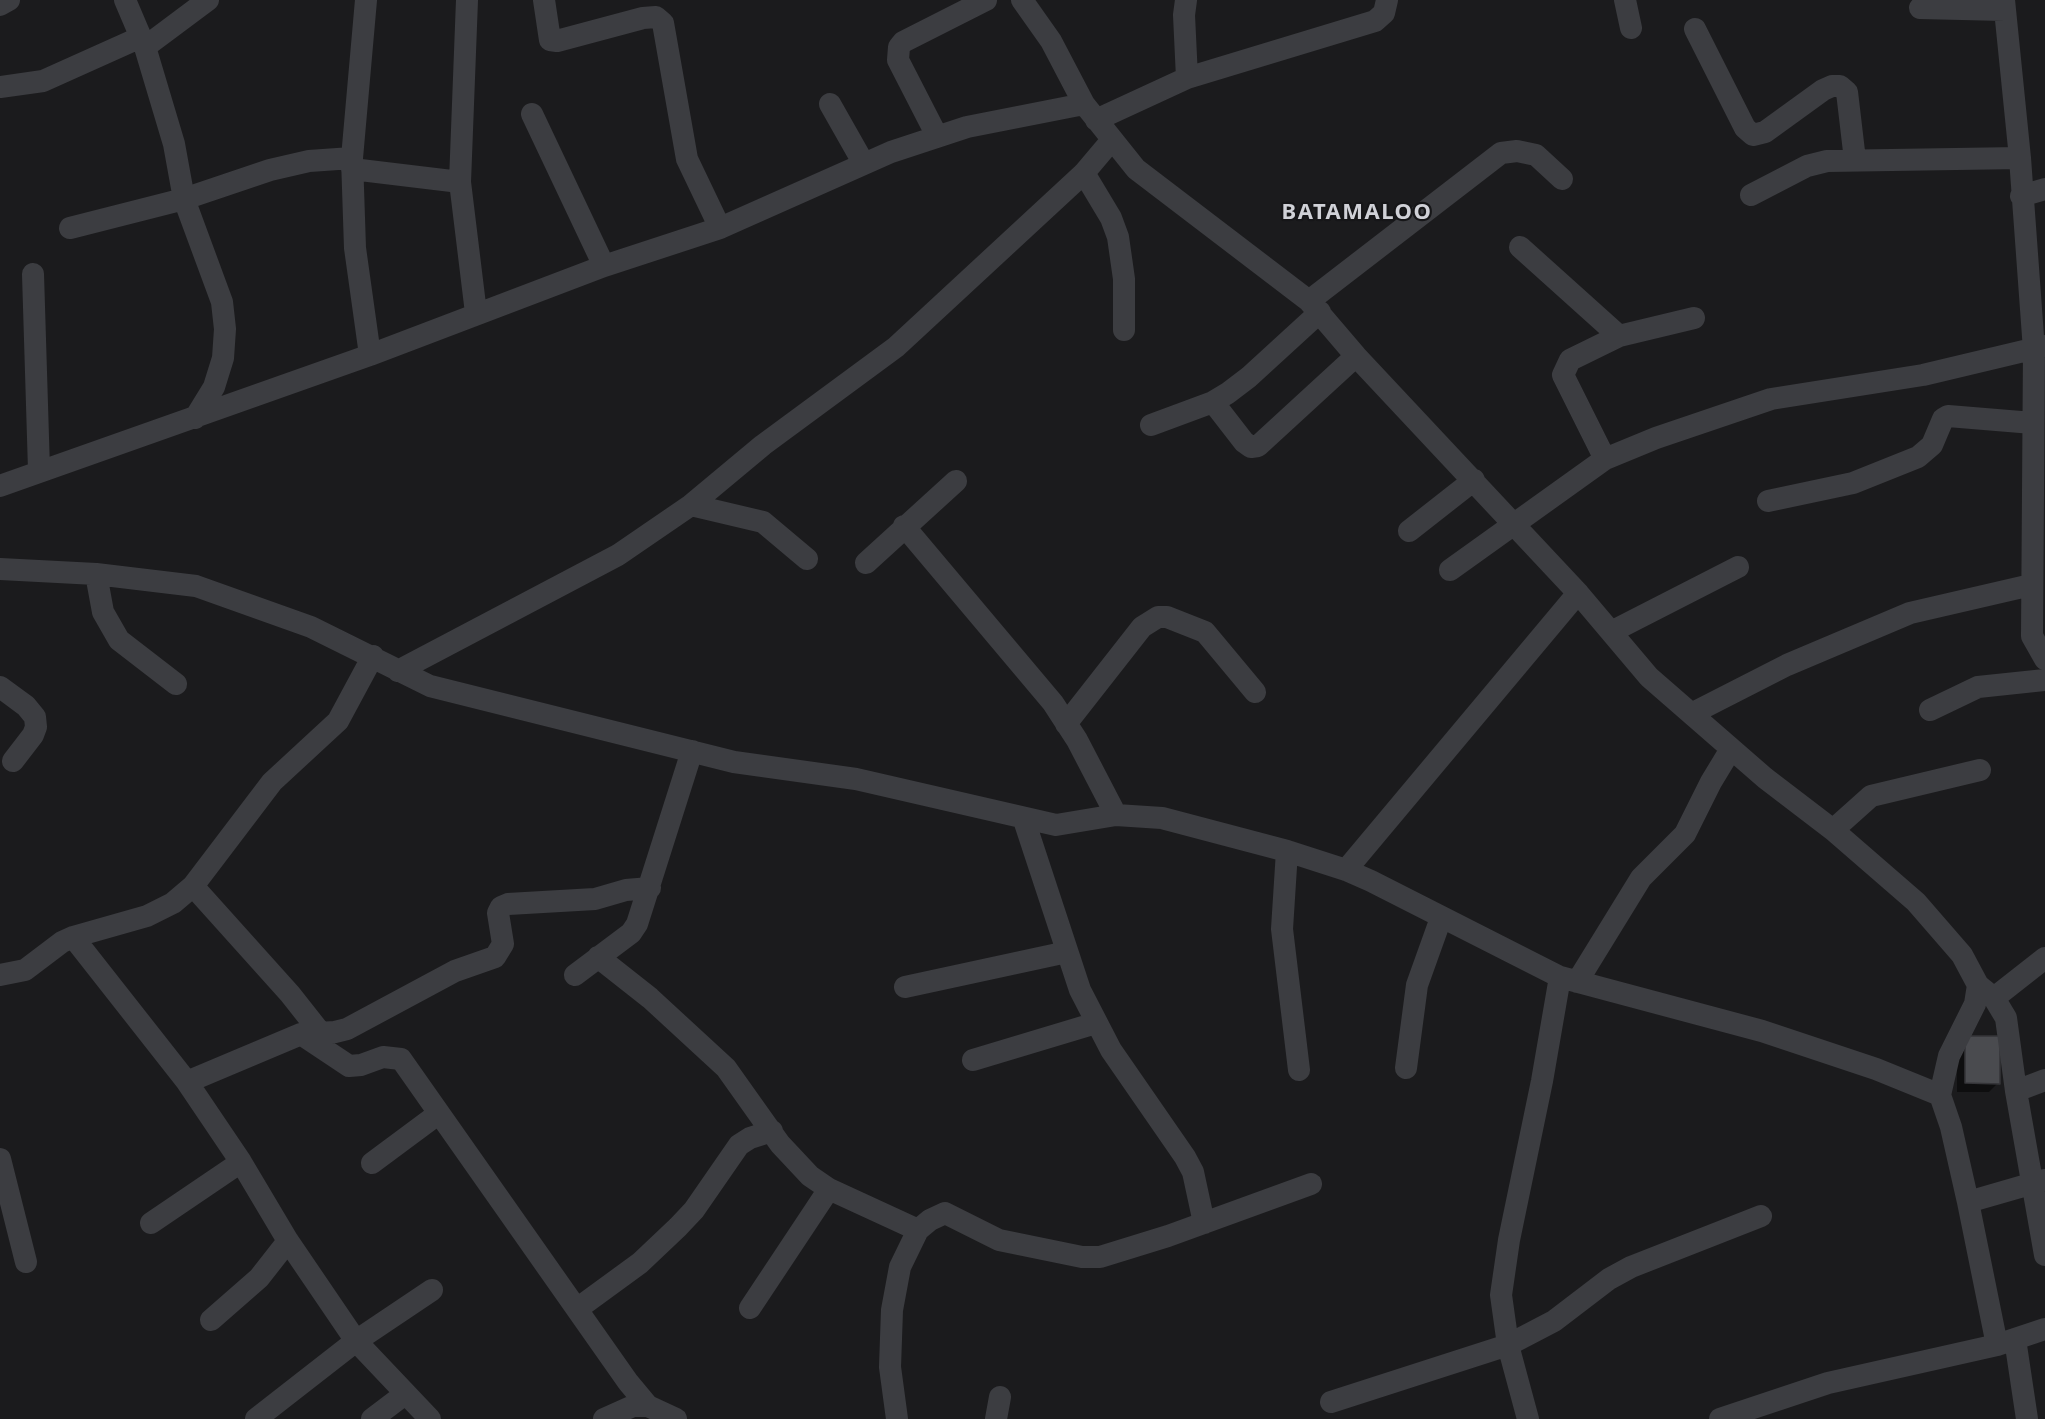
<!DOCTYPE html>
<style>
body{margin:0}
canvas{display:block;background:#1b1b1d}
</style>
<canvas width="2045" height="1419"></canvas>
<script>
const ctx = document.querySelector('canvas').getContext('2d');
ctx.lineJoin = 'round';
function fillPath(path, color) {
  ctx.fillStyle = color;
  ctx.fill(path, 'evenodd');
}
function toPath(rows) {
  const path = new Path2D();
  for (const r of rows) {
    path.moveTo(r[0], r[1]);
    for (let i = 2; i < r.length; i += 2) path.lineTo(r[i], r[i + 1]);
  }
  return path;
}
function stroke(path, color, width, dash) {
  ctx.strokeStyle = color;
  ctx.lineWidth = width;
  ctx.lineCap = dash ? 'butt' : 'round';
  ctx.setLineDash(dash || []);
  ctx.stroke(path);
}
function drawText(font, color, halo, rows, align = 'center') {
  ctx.font = font + ' "Noto Sans",sans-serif';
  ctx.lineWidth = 4.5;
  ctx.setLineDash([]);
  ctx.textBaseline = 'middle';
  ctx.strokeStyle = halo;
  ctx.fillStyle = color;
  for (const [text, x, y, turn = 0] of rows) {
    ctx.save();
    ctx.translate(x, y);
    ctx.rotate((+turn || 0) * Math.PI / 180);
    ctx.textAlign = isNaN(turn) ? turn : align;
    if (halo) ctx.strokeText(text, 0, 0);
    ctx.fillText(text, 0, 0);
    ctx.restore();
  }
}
fillPath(toPath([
 [1966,1037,1998,1083,1989,1092,1957,1092,1957,1046]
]), '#0007');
const building = toPath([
 [1965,1036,2000,1036,2000,1084,1965,1083,1965,1036]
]);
fillPath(building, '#4a4b4f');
stroke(building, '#353539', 1.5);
stroke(toPath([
 [125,0,145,47,174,144,184,199,222,302,225,329,223,358,214,387,195,418],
 [366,0,352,158,355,248,370,355],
 [467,0,460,182,476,313],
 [544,0,550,40,557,41,643,18,656,17,663,23,687,159,720,228],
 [1022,0,1051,41,1084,104,1136,169,1309,301,1356,356,1578,593,1649,677,1765,778,1833,830,1916,902,1962,955,1978,985,1975,1004,1949,1056,1940,1095,1951,1127,1968,1202,1997,1345],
 [1186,0,1184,15,1187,78],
 [1625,0,1631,28],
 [2004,0,2020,158,2034,350,2032,636,2045,659],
 [0,5,9,0],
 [1920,8,2005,10],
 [1695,29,1745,128,1753,135,1765,132,1823,90,1832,86,1840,86,1847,92,1855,160],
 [145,47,208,0],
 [0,87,43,81,141,37],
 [830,104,864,164],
 [532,114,604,266],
 [1096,120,1187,78,1375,21,1384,13,1387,0],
 [937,136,898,60,899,47,903,42,986,0],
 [352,169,460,182],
 [1084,173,1111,218,1118,237,1124,279,1124,330],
 [1751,195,1807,166,1827,161,2020,158],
 [2021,196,2045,189],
 [70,228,184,199,270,170,309,161,352,158],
 [1520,247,1619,336],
 [33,274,39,470],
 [1309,301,1501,153,1517,151,1536,155,1562,179],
 [1213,402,1244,442,1251,447,1258,446,1356,356],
 [1151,425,1213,402,1228,393,1249,377,1320,312],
 [1605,459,1563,375,1570,360,1619,336,1694,318],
 [0,486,370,355,604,266,720,228,891,152,967,127,1084,104],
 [1768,501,1853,483,1918,457,1932,445,1943,419,1948,416,2033,423],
 [691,505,763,522,807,559],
 [904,526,1053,703,1077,740,1116,815],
 [1409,531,1474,480],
 [866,563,956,481],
 [0,569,96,574,196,586,311,627,430,686,734,762,856,779,1056,825,1116,815,1162,818,1287,851,1346,870,1371,881,1560,977,1762,1031,1876,1069,1940,1095],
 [1450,570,1605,459,1656,438,1771,399,1923,375,2045,346],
 [96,574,103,612,119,640,176,684],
 [1611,632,1738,567],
 [398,671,618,555,691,505,763,445,896,347,1084,173,1111,141],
 [0,687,26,706,35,717,36,727,33,735,13,761],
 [1930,710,1978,687,2045,680],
 [1693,713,1787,665,1910,613,2031,585],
 [1066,724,1142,627,1158,617,1167,617,1205,632,1255,692],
 [1024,820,1080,990,1111,1050,1185,1157,1193,1172,1204,1223],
 [1833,830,1871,796,1980,770],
 [1287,851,1282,929,1299,1070],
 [1346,870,1578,593],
 [193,886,290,994,320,1032],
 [73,937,187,1082,241,1162,288,1241,356,1341,430,1419],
 [598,957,650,998,726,1068,780,1144,810,1176,829,1189,918,1230,930,1220,945,1213,999,1240,1082,1257,1100,1257,1168,1236,1311,1184],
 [0,975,25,970,62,942,73,937,147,916,173,903,193,886,272,782,338,721,373,656],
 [575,975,631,933,637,924,692,751],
 [1577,982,1641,878,1685,834,1711,782,1731,749],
 [1978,985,1994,998,2006,1018,2016,1091,2045,1255],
 [905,987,1067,952],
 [1994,998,2045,958],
 [301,1034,349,1066,361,1065,383,1057,401,1059,628,1382,648,1406,676,1419],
 [973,1060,1096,1023],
 [1406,1068,1417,985,1441,918],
 [187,1082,301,1034,335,1032,347,1029,455,971,495,957,503,944,498,913,501,907,508,904,595,899,626,890,650,888],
 [2016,1091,2045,1080],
 [0,1159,26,1262],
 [372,1163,438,1114],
 [1968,1202,2044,1180],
 [151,1223,241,1162],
 [750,1308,829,1189],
 [577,1309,640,1263,678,1227,694,1210,739,1145,750,1138,772,1131],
 [211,1320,259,1278,288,1241],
 [2015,1339,2027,1419],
 [1331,1402,1508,1345,1554,1321,1609,1279,1631,1267,1761,1216],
 [256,1419,356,1341,432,1290],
 [372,1419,405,1394],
 [604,1419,633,1406,648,1406],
 [897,1419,890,1367,892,1310,900,1267,918,1230],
 [996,1419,1000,1397],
 [1528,1419,1508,1345,1501,1295,1509,1240,1542,1081,1560,977],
 [1720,1419,1828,1383,1997,1345,2045,1329]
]), '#3c3d41', 22);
ctx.letterSpacing = '1.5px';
drawText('bold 22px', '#d0d1d7', '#161618', [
 ["BATAMALOO",1357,213]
]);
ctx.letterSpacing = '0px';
</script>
